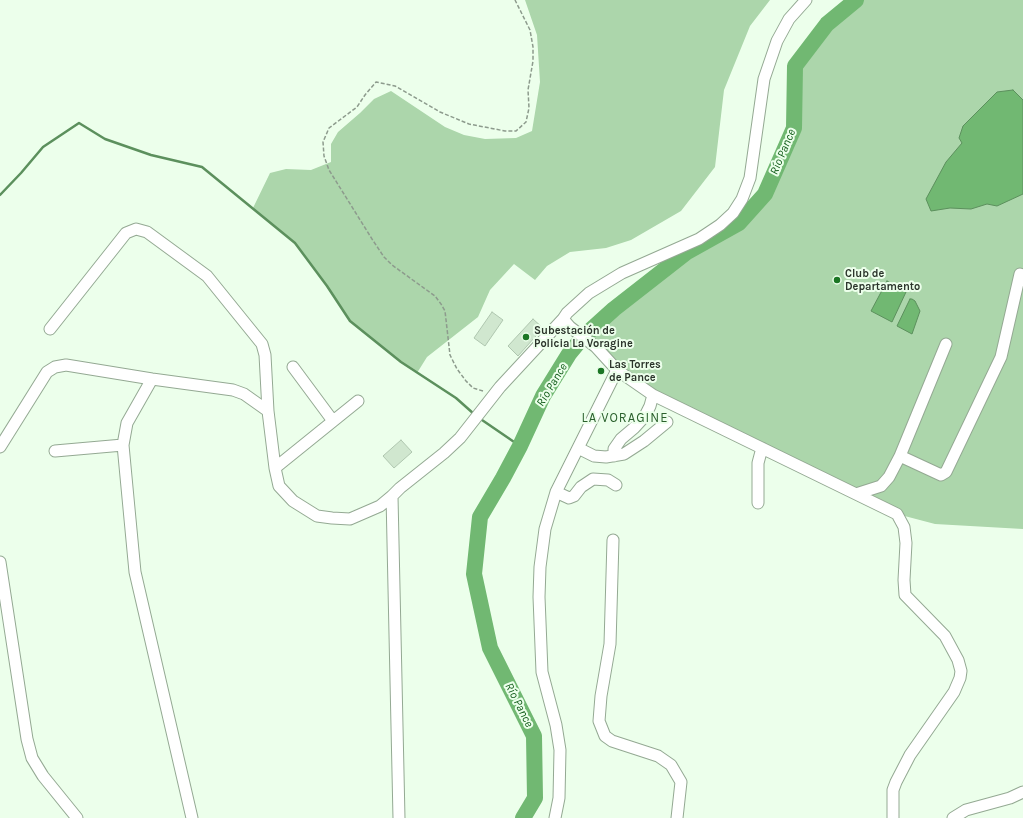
<!DOCTYPE html>
<meta charset="utf-8">
<style>
body{margin:0}
canvas{display:block;background:#ecffeb}
</style>
<canvas width="1023" height="818"></canvas>
<script>
const ctx = document.querySelector('canvas').getContext('2d');
ctx.lineJoin = 'round';
function fillPath(path, color) {
  ctx.fillStyle = color;
  ctx.fill(path, 'evenodd');
}
function toPath(rows) {
  const path = new Path2D();
  for (const r of rows) {
    path.moveTo(r[0], r[1]);
    for (let i = 2; i < r.length; i += 2) path.lineTo(r[i], r[i + 1]);
  }
  return path;
}
function stroke(path, color, width, dash) {
  ctx.strokeStyle = color;
  ctx.lineWidth = width;
  ctx.lineCap = dash ? 'butt' : 'round';
  ctx.setLineDash(dash || []);
  ctx.stroke(path);
}
function drawText(font, color, halo, rows, align = 'center') {
  ctx.font = font + ' Karla,sans-serif';
  ctx.lineWidth = 4;
  ctx.setLineDash([]);
  ctx.textBaseline = 'middle';
  ctx.strokeStyle = halo;
  ctx.fillStyle = color;
  for (const [text, x, y, turn = 0] of rows) {
    ctx.save();
    ctx.translate(x, y);
    ctx.rotate((+turn || 0) * Math.PI / 180);
    ctx.textAlign = isNaN(turn) ? turn : align;
    if (halo) ctx.strokeText(text, 0, 0);
    ctx.fillText(text, 0, 0);
    ctx.restore();
  }
}
fillPath(toPath([
 [525,0,770,0,750,26,724,90,715,167,681,211,631,240,606,248,570,252,547,266,535,280,514,264,490,290,478,317,427,357,417,373,401,362,350,321,327,286,295,243,253,208,270,173,286,169,311,170,331,162,331,144,338,132,360,113,374,99,391,91,445,127,464,135,485,139,516,138,532,131,540,82,537,35],
 [856,0,1023,0,1023,529,935,524,897,514,653,395,583,337,614,309,687,252,739,223,765,194,794,128,795,66,827,24]
]), '#acd6ab');
const water = toPath([
 [1013,90,1023,100,1023,194,997,206,987,204,971,209,950,208,931,211,926,199,946,162,962,143,959,138,963,126,997,92,1013,90],
 [887,281,906,292,892,322,871,311,887,281],
 [910,299,912,299,915,301,920,311,912,334,897,326,910,299]
]);
fillPath(water, '#71b872');
stroke(water, '#5c905d', 1);
stroke(toPath([
 [0,195,21,173,43,147,79,123,105,139,151,155,202,167,295,243,327,286,350,321,401,362,456,398,474,414],
 [482,420,520,446]
]), '#5c905d', 2.5);
stroke(toPath([
 [523,818,535,798,534,736,490,648,474,574,480,517,503,478,520,446,543,396,569,354,583,337,614,309,687,252,739,223,765,194,794,128,795,66,827,24,856,0]
]), '#71b872', 16);
const building = toPath([
 [492,312,503,320,485,346,474,338,492,312],
 [533,319,543,328,518,356,508,346,533,319],
 [401,440,412,452,394,468,383,456,401,440]
]);
fillPath(building, '#d0e7cf');
stroke(building, '#afc6af', 1);
const minor = toPath([
 [563,319,570,327,596,347,617,370,653,395,897,514,904,527,906,543,904,580,905,595,945,636,958,660,961,671,960,678,954,692,910,755,896,782,893,790,893,818],
 [50,329,126,233,136,229,147,232,207,276,262,344,265,355,268,411],
 [293,367,333,421],
 [152,379,127,423,123,445,135,572,192,818],
 [0,447,47,372,55,367,66,365,152,379,233,390,244,394,268,411,275,468,279,486,293,501,317,516,332,518,350,519,380,506,392,496],
 [578,448,594,456,606,457,624,454,644,441,667,422],
 [55,451,123,445],
 [614,456,614,449,621,439,634,428,645,416,650,406,653,395],
 [900,456,941,475,946,472,1001,357,1020,274],
 [275,468,358,401],
 [556,492,569,498,574,496,581,487,593,479,608,480,616,485],
 [856,494,881,486,889,477,900,456,946,344],
 [758,503,758,463,762,448],
 [613,540,610,644,601,696,599,721,605,736,612,741,658,756,671,765,681,782,677,818],
 [0,562,27,739,32,758,43,776,77,818],
 [399,818,392,496,400,488,444,453,460,438,500,387,563,319,567,313,589,293,622,273,699,239,720,225,733,213,742,199,750,178,764,79,777,41,789,19,806,0],
 [555,818,559,798,560,750,556,725,542,672,539,597,540,567,545,529,556,492,617,370],
 [953,818,966,810,1010,798,1023,792]
]);
stroke(minor, '#94a993', 13);
stroke(toPath([
 [483,391,473,388,466,381,457,369,450,355,445,311,441,304,435,296,392,265,384,257,372,239,329,170,324,156,323,142,329,128,357,107,365,95,376,82,395,86,440,112,469,124,505,131,516,131,526,122,529,108,528,90,533,61,533,47,530,30,515,0]
]), '#8d9b8d', 1.5, [4, 2]);
stroke(minor, '#fff', 11);
for (const [x, y, r, color] of [
 [837,280,4,"#1b7624"],
 [526,337,4,"#1b7624"],
 [601,371,4,"#1b7624"]
]) {
  const dot = new Path2D();
  dot.arc(x, y, r, 0, 2 * Math.PI);
  ctx.fillStyle = color;
  ctx.fill(dot);
  stroke(dot, '#ecffeb', 1.5);
}
drawText('bold 11px', '#2b342b', '#ecffeb', [
 ["Club de",845,274],
 ["Departamento",845,287],
 ["Subestación de",534,331],
 ["Policia La Voragine",534,344],
 ["Las Torres",609,365],
 ["de Pance",609,378]
], 'left');
drawText('italic 12px', '#135d1b', '#ecffeb', [
 ["Río Pance",783,152,-67],
 ["Río Pance",552,385,-59],
 ["Río Pance",519,705,63]
]);
ctx.letterSpacing = '1px';
drawText('13px', '#2b612d', '#ecffeb', [
 ["LA VORAGINE",625,418]
]);
ctx.letterSpacing = '0px';
</script>
